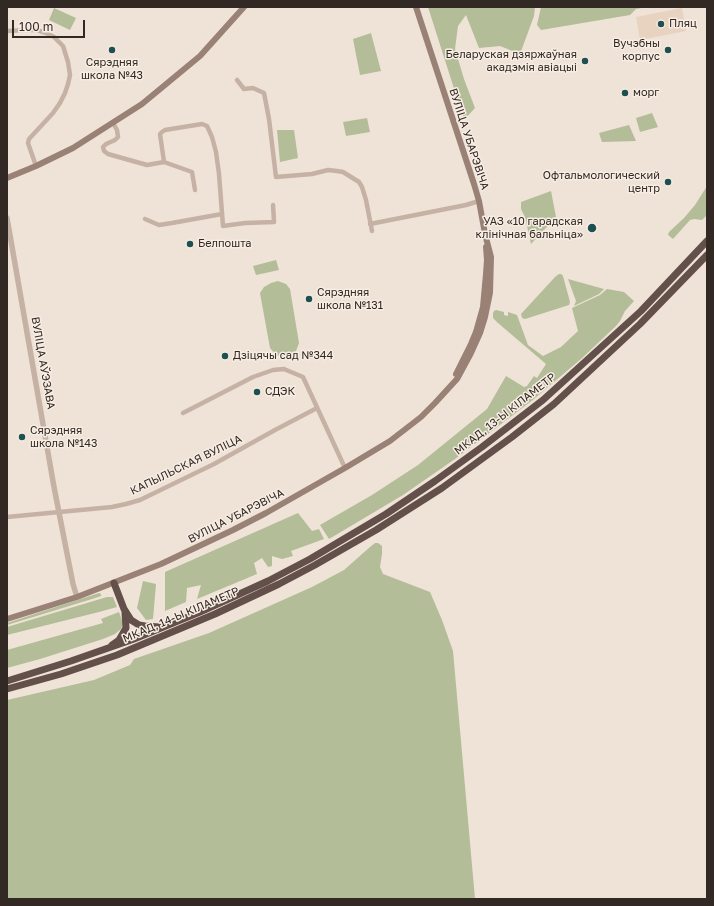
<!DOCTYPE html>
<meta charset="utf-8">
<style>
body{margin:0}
#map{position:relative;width:714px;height:906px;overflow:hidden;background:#efe2d7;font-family:"Golos Text",sans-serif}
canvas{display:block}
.frame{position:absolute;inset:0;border:8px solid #322925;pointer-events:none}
.scale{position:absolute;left:12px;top:20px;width:73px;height:18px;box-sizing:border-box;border:2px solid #322925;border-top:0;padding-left:5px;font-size:12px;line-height:14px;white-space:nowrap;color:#322925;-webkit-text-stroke:3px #f7ede3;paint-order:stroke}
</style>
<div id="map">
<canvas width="714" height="906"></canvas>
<div class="frame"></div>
<div class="scale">100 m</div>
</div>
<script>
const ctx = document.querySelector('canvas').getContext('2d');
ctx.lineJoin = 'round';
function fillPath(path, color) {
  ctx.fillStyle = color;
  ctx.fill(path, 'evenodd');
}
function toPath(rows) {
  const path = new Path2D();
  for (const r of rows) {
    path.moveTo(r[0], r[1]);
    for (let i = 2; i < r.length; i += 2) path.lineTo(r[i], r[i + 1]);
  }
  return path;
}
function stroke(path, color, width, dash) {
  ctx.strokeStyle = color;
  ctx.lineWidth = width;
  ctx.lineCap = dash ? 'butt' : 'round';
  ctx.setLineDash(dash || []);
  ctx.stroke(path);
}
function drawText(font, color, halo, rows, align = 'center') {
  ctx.font = font + ' "Golos Text",sans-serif';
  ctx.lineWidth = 3;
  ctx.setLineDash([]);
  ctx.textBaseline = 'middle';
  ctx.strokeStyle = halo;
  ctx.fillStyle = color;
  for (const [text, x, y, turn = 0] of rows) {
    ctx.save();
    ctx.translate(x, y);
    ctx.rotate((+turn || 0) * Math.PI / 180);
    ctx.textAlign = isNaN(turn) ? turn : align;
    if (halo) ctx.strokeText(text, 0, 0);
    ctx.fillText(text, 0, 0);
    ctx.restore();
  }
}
fillPath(toPath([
 [428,7,535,7,534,16,520,54,500,46,479,48,466,15,458,26,455,49,464,79,475,108,464,120],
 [541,7,647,7,636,9,630,15,541,30,537,25],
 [54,8,76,18,70,30,49,20],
 [371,33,381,71,360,75,353,39],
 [652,113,658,127,640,132,636,118],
 [367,118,370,132,346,136,343,122],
 [629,125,636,141,602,142,599,133],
 [277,130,294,130,298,158,280,162],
 [707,186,707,214,706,216,702,220,694,219,690,220,673,239,668,235,669,232,684,218,695,205],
 [551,191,556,217,531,244,525,217,521,209,521,202],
 [276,260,279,270,256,275,253,266],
 [559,274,561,274,563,276,570,302,569,305,525,319,522,318,521,314,555,277],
 [568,279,604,289,599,294,574,306,576,301],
 [278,281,286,284,290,289,299,343,296,351,291,356,283,357,276,355,270,348,260,293,264,287,271,283],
 [607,289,624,292,634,301,625,311,620,321,616,326,581,359,534,399,455,459,403,495,329,539,320,525,372,495,418,465,487,409,506,376,524,387,527,386,534,376,537,378,546,364,498,323,493,318,493,313,494,311,496,310,504,312,504,315,508,316,508,312,517,315,528,345,543,356,561,347,578,331,572,308,600,295],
 [298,513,312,531,319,529,324,539,291,551,293,556,282,559,272,556,272,566,268,567,262,558,254,563,257,574,197,599,201,585,187,588,186,602,165,611,165,572],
 [375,543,378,543,382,546,382,554,380,567,383,574,430,592,442,620,453,651,475,899,7,899,7,700,94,680,130,665,134,659,209,633,312,587,344,570,370,547],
 [143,581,156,584,153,619,146,620,137,608],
 [99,593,101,594,101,596,92,599,7,625,7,623],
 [107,597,113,597,117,607,99,612,7,635,7,627],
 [119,612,123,624,121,629,115,634,103,639,40,659,7,668,7,650,103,623,101,619]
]), '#b3bd98');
fillPath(toPath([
 [682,8,686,31,640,40,636,17]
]), '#e7d3bf');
stroke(toPath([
 [7,31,26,30,37,30,46,33,54,37,63,46,68,62,70,75,68,84,65,93,60,103,53,113,29,139,28,143,36,166],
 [237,80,244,89,253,88,264,93,269,119,276,177,312,174,328,170,337,171,343,172,359,182,362,187,366,200,372,231],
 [113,123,117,130,118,137,115,140,106,144,103,147,104,151,108,154,147,165,164,162,192,172,195,190],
 [164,162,160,134,162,132,165,130,202,124,207,126,212,137,216,152,219,174,223,226,245,223,274,222,273,205],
 [145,219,159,225,172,223,222,214],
 [370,224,466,205,479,201],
 [183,413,253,377,273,370,284,369,303,377,345,468],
 [7,517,112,507,126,504,140,500,214,464,275,430,317,408]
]), '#c6b2a4', 4.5);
stroke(toPath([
 [7,218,54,487,73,584,77,597]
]), '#c6b2a4', 5.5);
stroke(toPath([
 [7,178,36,166,73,148,142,104,200,56,244,7],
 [456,374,471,344,476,332,483,307,486,274,487,260,486,247],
 [7,619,77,597,161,564,233,530,266,513,345,468,390,441,421,417,435,403,457,379,471,353,480,333,485,317,490,293,491,257,485,234,479,201,474,184,416,7]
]), '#998176', 6);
stroke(toPath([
 [114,583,124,609,131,620,139,625,145,626,159,627],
 [112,645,119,640,126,628,125,613],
 [7,681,71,661,134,639,200,612,268,581,310,559,386,514,435,481,482,447,543,400,641,311,707,241],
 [7,689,61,674,117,655,215,614,279,584,315,565,376,530,442,488,512,437,554,404,640,324,707,255]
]), '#63504a', 7);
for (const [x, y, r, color] of [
 [661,24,4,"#1e5051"],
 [112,50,4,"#1e5051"],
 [668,50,4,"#1e5051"],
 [585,61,4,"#1e5051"],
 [625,93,4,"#1e5051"],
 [668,182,4,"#1e5051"],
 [592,228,5,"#1e5051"],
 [190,244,4,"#1e5051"],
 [309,299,4,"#1e5051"],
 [225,356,4,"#1e5051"],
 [257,392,4,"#1e5051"],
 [22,437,4,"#1e5051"]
]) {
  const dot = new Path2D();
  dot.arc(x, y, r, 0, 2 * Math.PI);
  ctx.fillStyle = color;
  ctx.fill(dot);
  stroke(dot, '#f7ede3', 1.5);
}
drawText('11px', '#322925', '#f7ede3', [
 ["Пляц",669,24],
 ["Вучэбны",660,44,"right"],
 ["корпус",660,57,"right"],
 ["Беларуская дзяржаўная",577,55,"right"],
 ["акадэмія авіацыі",577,68,"right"],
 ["Сярэдняя",112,63,"center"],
 ["школа №43",112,76,"center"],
 ["морг",633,93],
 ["Офтальмологический",660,176,"right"],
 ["центр",660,189,"right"],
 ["УАЗ «10 гарадская",583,222,"right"],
 ["клінічная бальніца»",583,235,"right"],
 ["Белпошта",198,244],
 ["Сярэдняя",317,293],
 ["школа №131",317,306],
 ["Дзіцячы сад №344",233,356],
 ["СДЭК",265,392],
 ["Сярэдняя",30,431],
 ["школа №143",30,444]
], 'left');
drawText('11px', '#322925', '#f7ede3', [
 ["ВУЛІЦА УБАРЭВІЧА",469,139,72],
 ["ВУЛІЦА АЎЭЗАВА",43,363,80],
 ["МКАД, 13-Ы КІЛАМЕТР",505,414,-38],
 ["КАПЫЛЬСКАЯ ВУЛІЦА",186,465,-26],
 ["ВУЛІЦА УБАРЭВІЧА",236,516,-27],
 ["МКАД, 14-Ы КІЛАМЕТР",181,615,-23]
]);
</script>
